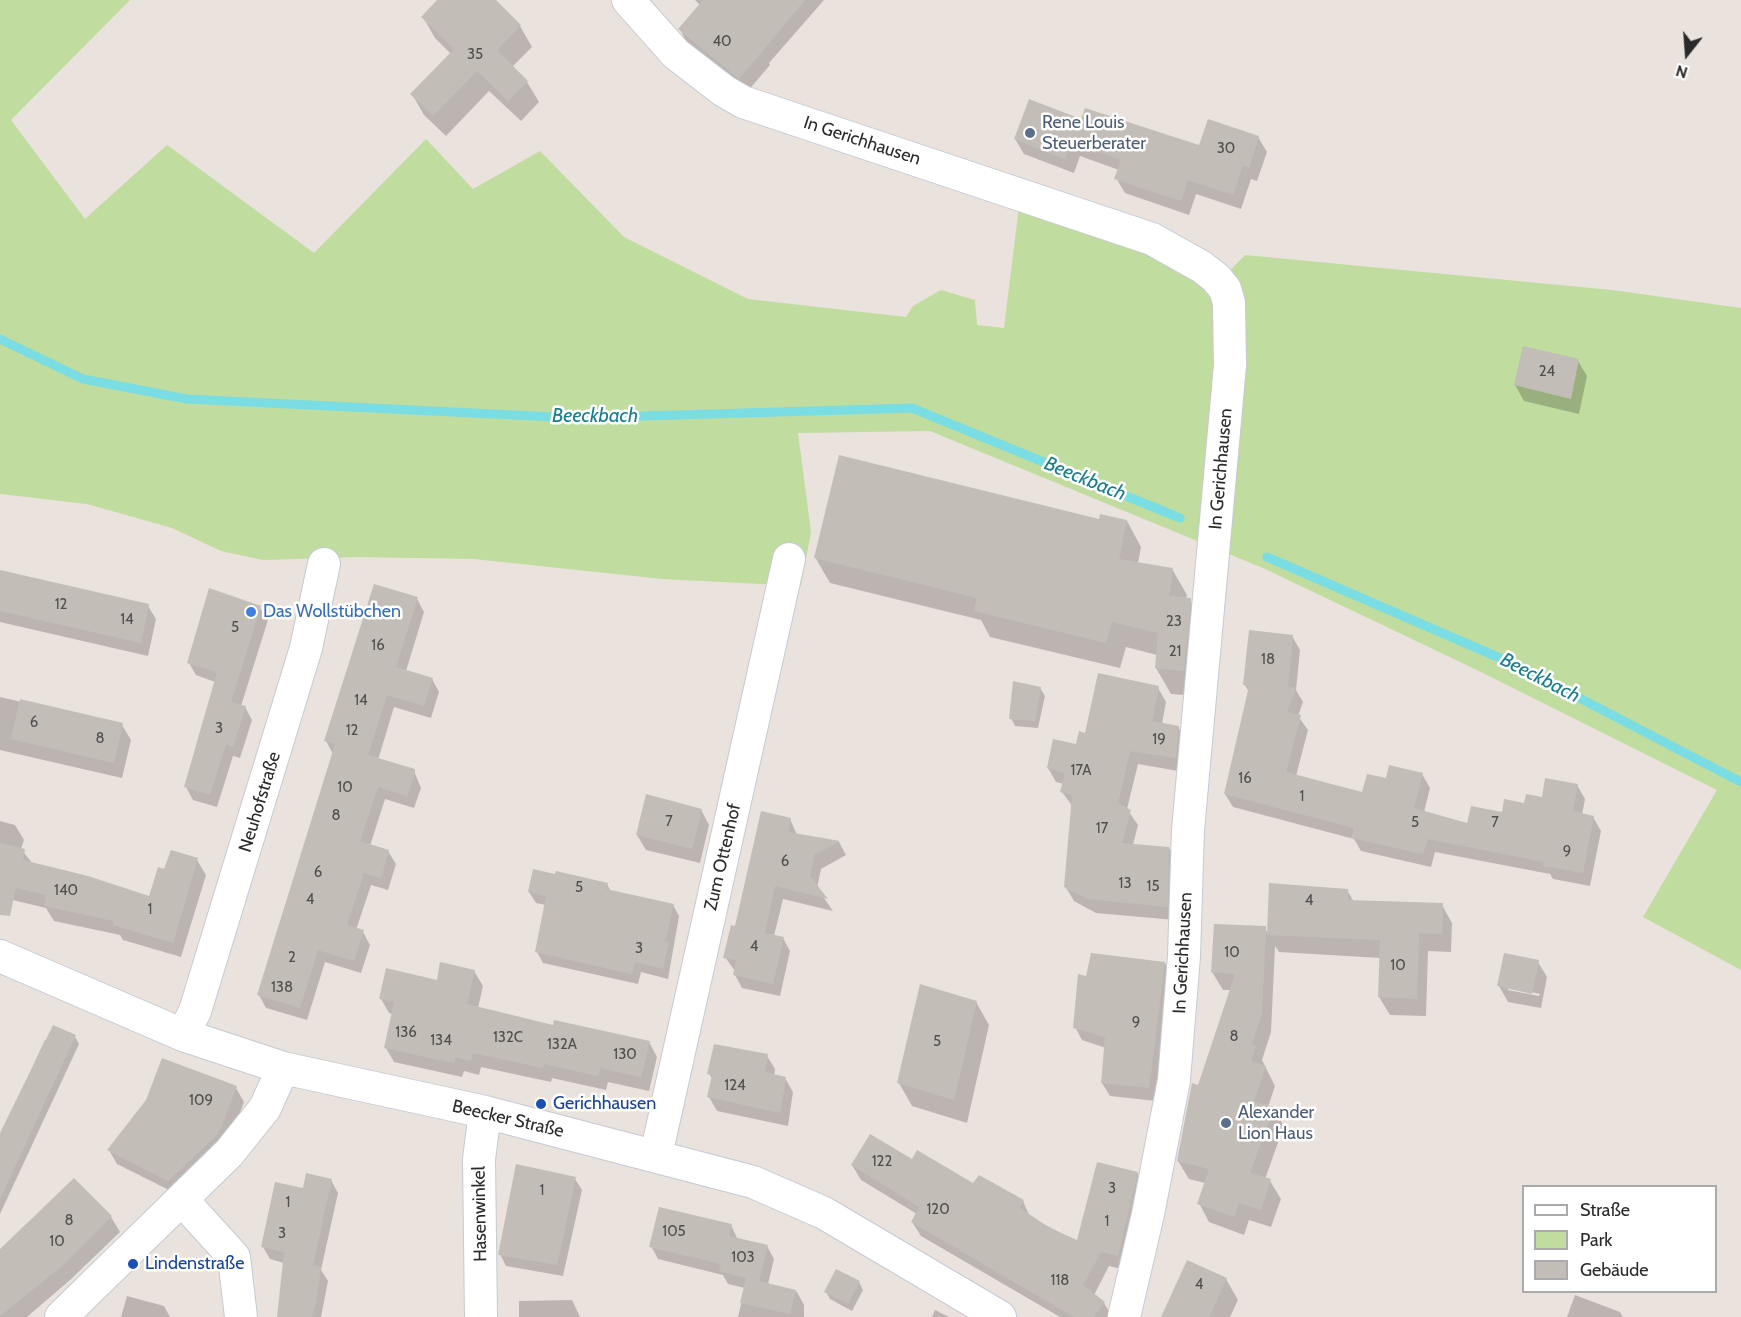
<!DOCTYPE html>
<meta charset="utf-8">
<style>
body{margin:0}
#map{position:relative;width:1741px;height:1317px;overflow:hidden;background:#eae2dd;font-family:Cabin,sans-serif}
canvas{display:block}
.legend{position:absolute;left:1522px;top:1185px;width:195px;height:108px;box-sizing:border-box;background:#fff;border:2px solid #aaa;margin:0;padding:8px 10px;list-style:none;font-size:18px;color:#2a2a2a}
.legend li{display:flex;align-items:center;gap:12px;height:30px}
.legend b{width:30px;border:2px solid #aaa}
.north{position:absolute;left:1657px;top:24px;width:60px;height:60px;-webkit-text-stroke:4px #fff;paint-order:stroke;rotate:197deg;font-size:16px;font-weight:700;line-height:24px;text-align:center;color:#2a2a2a}
.north::after{content:'';display:block;margin:auto;width:21px;height:27px;background:#2a2a2a;clip-path:polygon(50% 0,100% 100%,50% 72%,0 100%)}
</style>
<div id="map">
<canvas width="1741" height="1317"></canvas>
<ul class="legend">
<li><b style="height:8px;background:#fff"></b>Straße</li>
<li><b style="height:16px;background:#c0dc9e"></b>Park</li>
<li><b style="height:16px;background:#c3bdb8"></b>Gebäude</li>
</ul>
<div class="north">N</div>
</div>
<script>
const ctx = document.querySelector('canvas').getContext('2d');
ctx.lineJoin = 'round';
function fillPath(path, color) {
  ctx.fillStyle = color;
  ctx.fill(path, 'evenodd');
}
function toPath(rows) {
  const path = new Path2D();
  for (const r of rows) {
    path.moveTo(r[0], r[1]);
    for (let i = 2; i < r.length; i += 2) path.lineTo(r[i], r[i + 1]);
  }
  return path;
}
function stroke(path, color, width, dash) {
  ctx.strokeStyle = color;
  ctx.lineWidth = width;
  ctx.lineCap = dash ? 'butt' : 'round';
  ctx.setLineDash(dash || []);
  ctx.stroke(path);
}
function drawText(font, color, halo, rows, align = 'center') {
  ctx.font = font + ' Cabin,sans-serif';
  ctx.lineWidth = 5;
  ctx.setLineDash([]);
  ctx.textBaseline = 'middle';
  ctx.strokeStyle = halo;
  ctx.fillStyle = color;
  for (const [text, x, y, turn = 0] of rows) {
    ctx.save();
    ctx.translate(x, y);
    ctx.rotate((+turn || 0) * Math.PI / 180);
    ctx.textAlign = isNaN(turn) ? turn : align;
    if (halo) ctx.strokeText(text, 0, 0);
    ctx.fillText(text, 0, 0);
    ctx.restore();
  }
}
fillPath(toPath([
 [0,0,130,0,11,120,85,219,167,145,314,253,426,139,473,189,540,151,624,237,748,299,906,317,913,306,941,290,975,300,977,325,1004,328,1019,207,1163,255,1209,292,1245,255,1612,290,1741,308,1741,970,1643,917,1717,790,1481,672,1263,568,930,431,798,433,811,532,801,586,662,579,474,559,358,557,263,560,221,551,172,528,87,504,0,494]
]), '#c0dc9e');
fillPath(toPath([
 [439,0,497,4,520,26,532,47,512,67,527,82,539,102,521,121,489,91,446,136,424,115,412,94,451,54,435,38,423,17],
 [695,0,824,0,769,63,770,65,747,92,687,43,680,29,700,5],
 [1082,121,1200,147,1258,137,1267,152,1257,181,1251,179,1241,209,1196,194,1189,215,1125,193,1116,178,1119,170,1080,156,1074,173,1024,154,1015,139],
 [1578,361,1587,376,1579,414,1524,401,1515,385],
 [1100,521,1127,521,1141,547,1138,563,1172,569,1187,595,1186,599,1190,600,1205,626,1198,696,1171,694,1156,668,1157,655,1126,647,1120,668,990,637,981,620,830,583,815,557],
 [0,572,148,606,156,619,148,656,0,622],
 [417,599,424,612,406,671,432,679,439,692,431,718,394,707,378,760,414,771,421,788,414,808,385,799,370,846,388,851,396,864,388,890,371,885,356,930,363,932,370,945,361,973,325,962,307,1020,266,1008,259,995,333,754,326,741],
 [260,608,268,620,241,706,245,707,252,720,240,758,233,756,217,807,193,800,186,787,215,682,196,675,189,663],
 [1292,636,1300,650,1296,690,1303,702,1298,716,1308,730,1296,776,1363,794,1387,780,1422,774,1430,788,1424,812,1469,825,1577,785,1585,799,1582,815,1593,817,1601,831,1590,886,1553,879,1550,874,1435,852,1431,867,1361,851,1354,839,1233,807,1225,794,1249,692,1245,685],
 [1040,688,1045,696,1038,728,1015,726,1011,718],
 [1158,688,1166,702,1162,724,1178,727,1187,741,1184,772,1138,764,1127,809,1138,825,1133,845,1169,848,1177,862,1175,920,1096,913,1074,901,1065,886,1073,807,1062,792,1064,784,1056,782,1048,768,1077,746,1086,734],
 [0,697,122,725,131,740,122,778,0,750],
 [701,810,709,825,700,863,646,850,637,835],
 [790,819,797,835,839,842,846,855,821,869,817,888,833,911,783,899,774,936,783,938,790,951,780,996,742,988,735,975,735,971,725,957],
 [0,821,15,825,24,840,21,849,33,864,150,898,165,871,197,860,206,875,181,957,123,940,120,935,54,921,46,908,0,897],
 [607,884,611,892,673,905,679,916,668,979,641,972,638,984,543,963,537,952,546,905,536,903,529,892],
 [1347,890,1354,902,1442,905,1452,923,1451,952,1428,951,1426,1016,1390,1015,1379,997,1380,958,1279,952,1275,946,1271,1032,1262,1060,1275,1086,1268,1107,1273,1108,1284,1126,1265,1179,1270,1181,1281,1199,1271,1227,1249,1220,1244,1235,1209,1222,1199,1203,1205,1183,1189,1179,1178,1161,1199,1086,1231,990,1223,990,1212,972,1265,928,1268,934],
 [1538,962,1547,977,1541,1008,1508,1002,1499,986],
 [1508,987,1540,994,1539,996,1508,990],
 [1165,963,1172,976,1156,1101,1110,1096,1102,1083,1106,1048,1082,1040,1075,1027,1087,978],
 [474,971,483,986,478,1008,554,1026,649,1042,657,1057,649,1091,608,1082,606,1090,552,1078,551,1082,481,1067,479,1075,464,1071,462,1077,394,1062,386,1048,393,1014,389,1013,381,999],
 [976,1002,989,1025,967,1123,912,1106,899,1083],
 [75,1037,79,1044,0,1214,0,1137,45,1040],
 [767,1056,775,1069,774,1076,785,1078,793,1092,788,1126,717,1111,709,1097,713,1080,709,1074],
 [236,1088,244,1102,227,1147,177,1194,117,1164,109,1150],
 [912,1161,973,1185,1023,1201,1030,1217,1078,1242,1137,1173,1145,1188,1126,1270,1109,1266,1094,1295,1104,1303,1112,1317,1060,1317,921,1236,912,1222,917,1214,861,1180,852,1165],
 [575,1179,582,1190,563,1276,506,1266,500,1254],
 [331,1180,338,1193,321,1270,328,1281,321,1317,278,1317,284,1263,270,1259,263,1247,304,1190],
 [111,1217,120,1232,70,1280,27,1317,0,1317,0,1254],
 [731,1225,738,1240,767,1246,774,1259,768,1284,797,1292,804,1305,804,1317,738,1317,745,1288,728,1284,723,1275,658,1259,651,1246],
 [1226,1279,1238,1300,1230,1317,1163,1317],
 [859,1282,863,1290,852,1311,830,1299,826,1292],
 [1575,1295,1620,1312,1623,1317,1567,1317],
 [127,1296,164,1306,170,1317,121,1317],
 [572,1300,580,1317,519,1317,519,1301],
 [935,1310,949,1317,932,1317]
]), '#0003');
stroke(toPath([
 [0,339,83,379,187,399,576,418,912,408,1180,518],
 [1267,557,1516,665,1741,782]
]), '#79dde3', 9);
fillPath(toPath([
 [437,0,496,0,521,25,497,50,528,81,508,101,477,71,433,116,410,94,454,49,421,17],
 [703,0,805,0,739,79,678,29],
 [1029,99,1081,119,1085,108,1199,145,1208,119,1259,136,1249,168,1243,165,1233,195,1188,180,1181,201,1114,179,1121,160,1072,142,1065,159,1014,139],
 [1523,346,1579,359,1571,399,1514,385],
 [839,455,1099,519,1100,514,1127,520,1119,559,1173,568,1169,596,1191,598,1184,671,1155,668,1158,633,1112,622,1106,643,974,611,977,598,814,558],
 [0,570,149,604,141,643,0,611],
 [374,584,418,597,396,667,433,678,424,706,387,695,368,755,415,769,415,774,407,796,378,787,360,841,389,850,381,878,364,873,347,925,364,930,354,961,318,950,300,1008,257,995,335,744,324,741],
 [209,588,261,606,231,702,246,706,233,747,226,744,210,795,184,787,217,672,187,663],
 [1249,630,1293,635,1288,687,1296,688,1287,712,1301,715,1286,772,1362,792,1367,774,1386,778,1389,765,1423,773,1414,808,1467,823,1471,806,1502,812,1504,799,1524,803,1526,794,1542,797,1545,778,1578,784,1573,811,1594,816,1583,873,1543,866,1544,862,1428,839,1423,854,1351,838,1354,828,1224,794,1249,686,1243,685],
 [1098,673,1159,686,1152,721,1179,726,1176,758,1130,751,1118,803,1131,810,1122,843,1169,847,1168,907,1087,899,1064,887,1072,795,1060,792,1065,773,1047,768,1053,739,1076,744,1079,731,1085,733],
 [1013,681,1041,687,1035,721,1009,719],
 [20,699,123,723,114,763,11,739],
 [646,794,702,809,692,849,636,835],
 [761,811,791,818,788,832,840,841,814,855,810,876,828,899,775,886,765,933,784,937,773,984,733,975,736,960,723,958,731,925,735,926],
 [0,843,25,849,23,860,88,876,149,896,158,867,164,869,171,850,198,858,173,943,113,925,114,921,44,906,46,895,16,888,10,916,0,915],
 [533,869,555,874,556,871,608,883,606,889,674,904,665,941,669,942,663,969,635,962,632,974,535,952,546,896,528,892],
 [1269,883,1348,889,1348,900,1443,903,1442,934,1419,933,1417,999,1378,997,1380,940,1267,935],
 [1214,924,1266,926,1262,1013,1252,1044,1256,1046,1251,1061,1266,1066,1254,1101,1274,1107,1250,1173,1271,1179,1261,1210,1239,1203,1234,1217,1197,1204,1209,1169,1177,1161,1192,1083,1198,1085,1235,974,1211,972],
 [1091,953,1165,962,1149,1088,1101,1083,1105,1037,1073,1028,1078,974,1086,976],
 [1504,953,1539,960,1532,994,1497,986],
 [440,962,475,970,467,1004,553,1025,554,1020,650,1041,641,1077,600,1068,598,1076,544,1064,543,1068,473,1053,471,1061,456,1057,454,1063,384,1048,394,1002,379,999,386,968,437,980],
 [920,984,977,1001,954,1100,897,1083],
 [53,1025,76,1035,0,1199,0,1133],
 [714,1044,768,1054,765,1072,786,1077,780,1113,707,1097,712,1075,707,1074],
 [162,1058,237,1086,219,1133,168,1181,107,1150,146,1100],
 [870,1134,912,1159,917,1150,973,1183,979,1175,1024,1200,1020,1208,1050,1228,1077,1240,1097,1162,1138,1172,1118,1256,1101,1252,1083,1285,1105,1302,1094,1317,1074,1317,911,1222,919,1207,851,1165],
 [516,1164,576,1177,557,1265,498,1255],
 [306,1173,332,1179,313,1265,321,1267,316,1302,312,1317,277,1317,284,1252,261,1247,275,1182,303,1188],
 [74,1178,112,1216,62,1266,0,1316,0,1249],
 [659,1207,732,1224,729,1236,768,1245,759,1281,796,1290,790,1314,740,1303,746,1278,719,1271,721,1264,649,1247],
 [1187,1260,1227,1278,1209,1317,1161,1317],
 [836,1269,860,1281,848,1304,824,1292]
]), '#c3bdb8');
const minor = toPath([
 [628,0,676,54,724,91,743,102,1152,239,1202,267,1216,278,1225,289,1229,303,1230,365,1188,830,1184,956,1174,1080,1148,1214,1124,1317],
 [0,956,183,1035,283,1068,485,1112,753,1182,824,1213,1000,1317],
 [183,1035,195,1011,306,648,324,564],
 [656,1155,789,559],
 [183,1201,234,1257,241,1317],
 [61,1317,229,1153,265,1108,283,1068],
 [481,1317,479,1159,485,1112]
]);
stroke(minor, '#c5cad2', 34);
stroke(minor, '#fff', 32);
for (const [x, y, r, color] of [
 [1030,133,6,"#5c6f8a"],
 [251,612,6,"#3f7fe0"],
 [541,1104,6,"#1a4fb4"],
 [1226,1123,6,"#5c6f8a"],
 [133,1264,6,"#1a4fb4"]
]) {
  const dot = new Path2D();
  dot.arc(x, y, r, 0, 2 * Math.PI);
  ctx.fillStyle = color;
  ctx.fill(dot);
  stroke(dot, '#fff', 2);
}
drawText('15px', '#504f4e', null, [
 ["40",722,42],
 ["35",475,55],
 ["30",1226,149],
 ["24",1547,372],
 ["12",61,605],
 ["14",127,620],
 ["23",1174,622],
 ["5",235,628],
 ["16",378,646],
 ["21",1175,652],
 ["18",1268,660],
 ["14",361,701],
 ["6",34,723],
 ["3",219,729],
 ["12",352,731],
 ["8",100,739],
 ["19",1159,740],
 ["17A",1081,771],
 ["16",1245,779],
 ["10",345,788],
 ["1",1302,797],
 ["8",336,816],
 ["7",669,822],
 ["5",1415,823],
 ["7",1495,823],
 ["17",1102,829],
 ["9",1567,852],
 ["6",785,862],
 ["6",318,873],
 ["13",1125,884],
 ["15",1153,887],
 ["5",579,888],
 ["140",66,891],
 ["4",310,900],
 ["4",1309,901],
 ["1",150,910],
 ["4",754,947],
 ["3",639,949],
 ["10",1232,953],
 ["2",292,958],
 ["10",1398,966],
 ["138",282,988],
 ["9",1136,1023],
 ["136",406,1033],
 ["8",1234,1037],
 ["132C",508,1038],
 ["134",441,1041],
 ["5",937,1042],
 ["132A",562,1045],
 ["130",625,1055],
 ["124",735,1086],
 ["109",201,1101],
 ["122",882,1162],
 ["3",1112,1189],
 ["1",542,1191],
 ["1",288,1203],
 ["120",938,1210],
 ["8",69,1221],
 ["1",1107,1222],
 ["105",674,1232],
 ["3",282,1234],
 ["10",57,1242],
 ["103",743,1258],
 ["118",1060,1281],
 ["4",1199,1285]
]);
drawText('18px', '#4e5e75', '#fff', [
 ["Rene Louis",1042,123],
 ["Steuerberater",1042,144],
 ["Alexander",1238,1113],
 ["Lion Haus",1238,1134]
], 'left');
drawText('18px', '#2a2a2a', '#fff', [
 ["In Gerichhausen",862,141,18],
 ["In Gerichhausen",1221,469,-85],
 ["Neuhofstraße",260,802,-73],
 ["Zum Ottenhof",723,857,-77],
 ["In Gerichhausen",1183,953,-87],
 ["Beecker Straße",508,1119,13],
 ["Hasenwinkel",480,1214,-91]
]);
drawText('18px', '#366cbe', '#fff', [
 ["Das Wollstübchen",263,612]
], 'left');
drawText('18px', '#164399', '#fff', [
 ["Gerichhausen",553,1104],
 ["Lindenstraße",145,1264]
], 'left');
drawText('italic 20px', '#197d8e', '#fff', [
 ["Beeckbach",595,416],
 ["Beeckbach",1085,479,22],
 ["Beeckbach",1540,678,27]
]);
</script>
